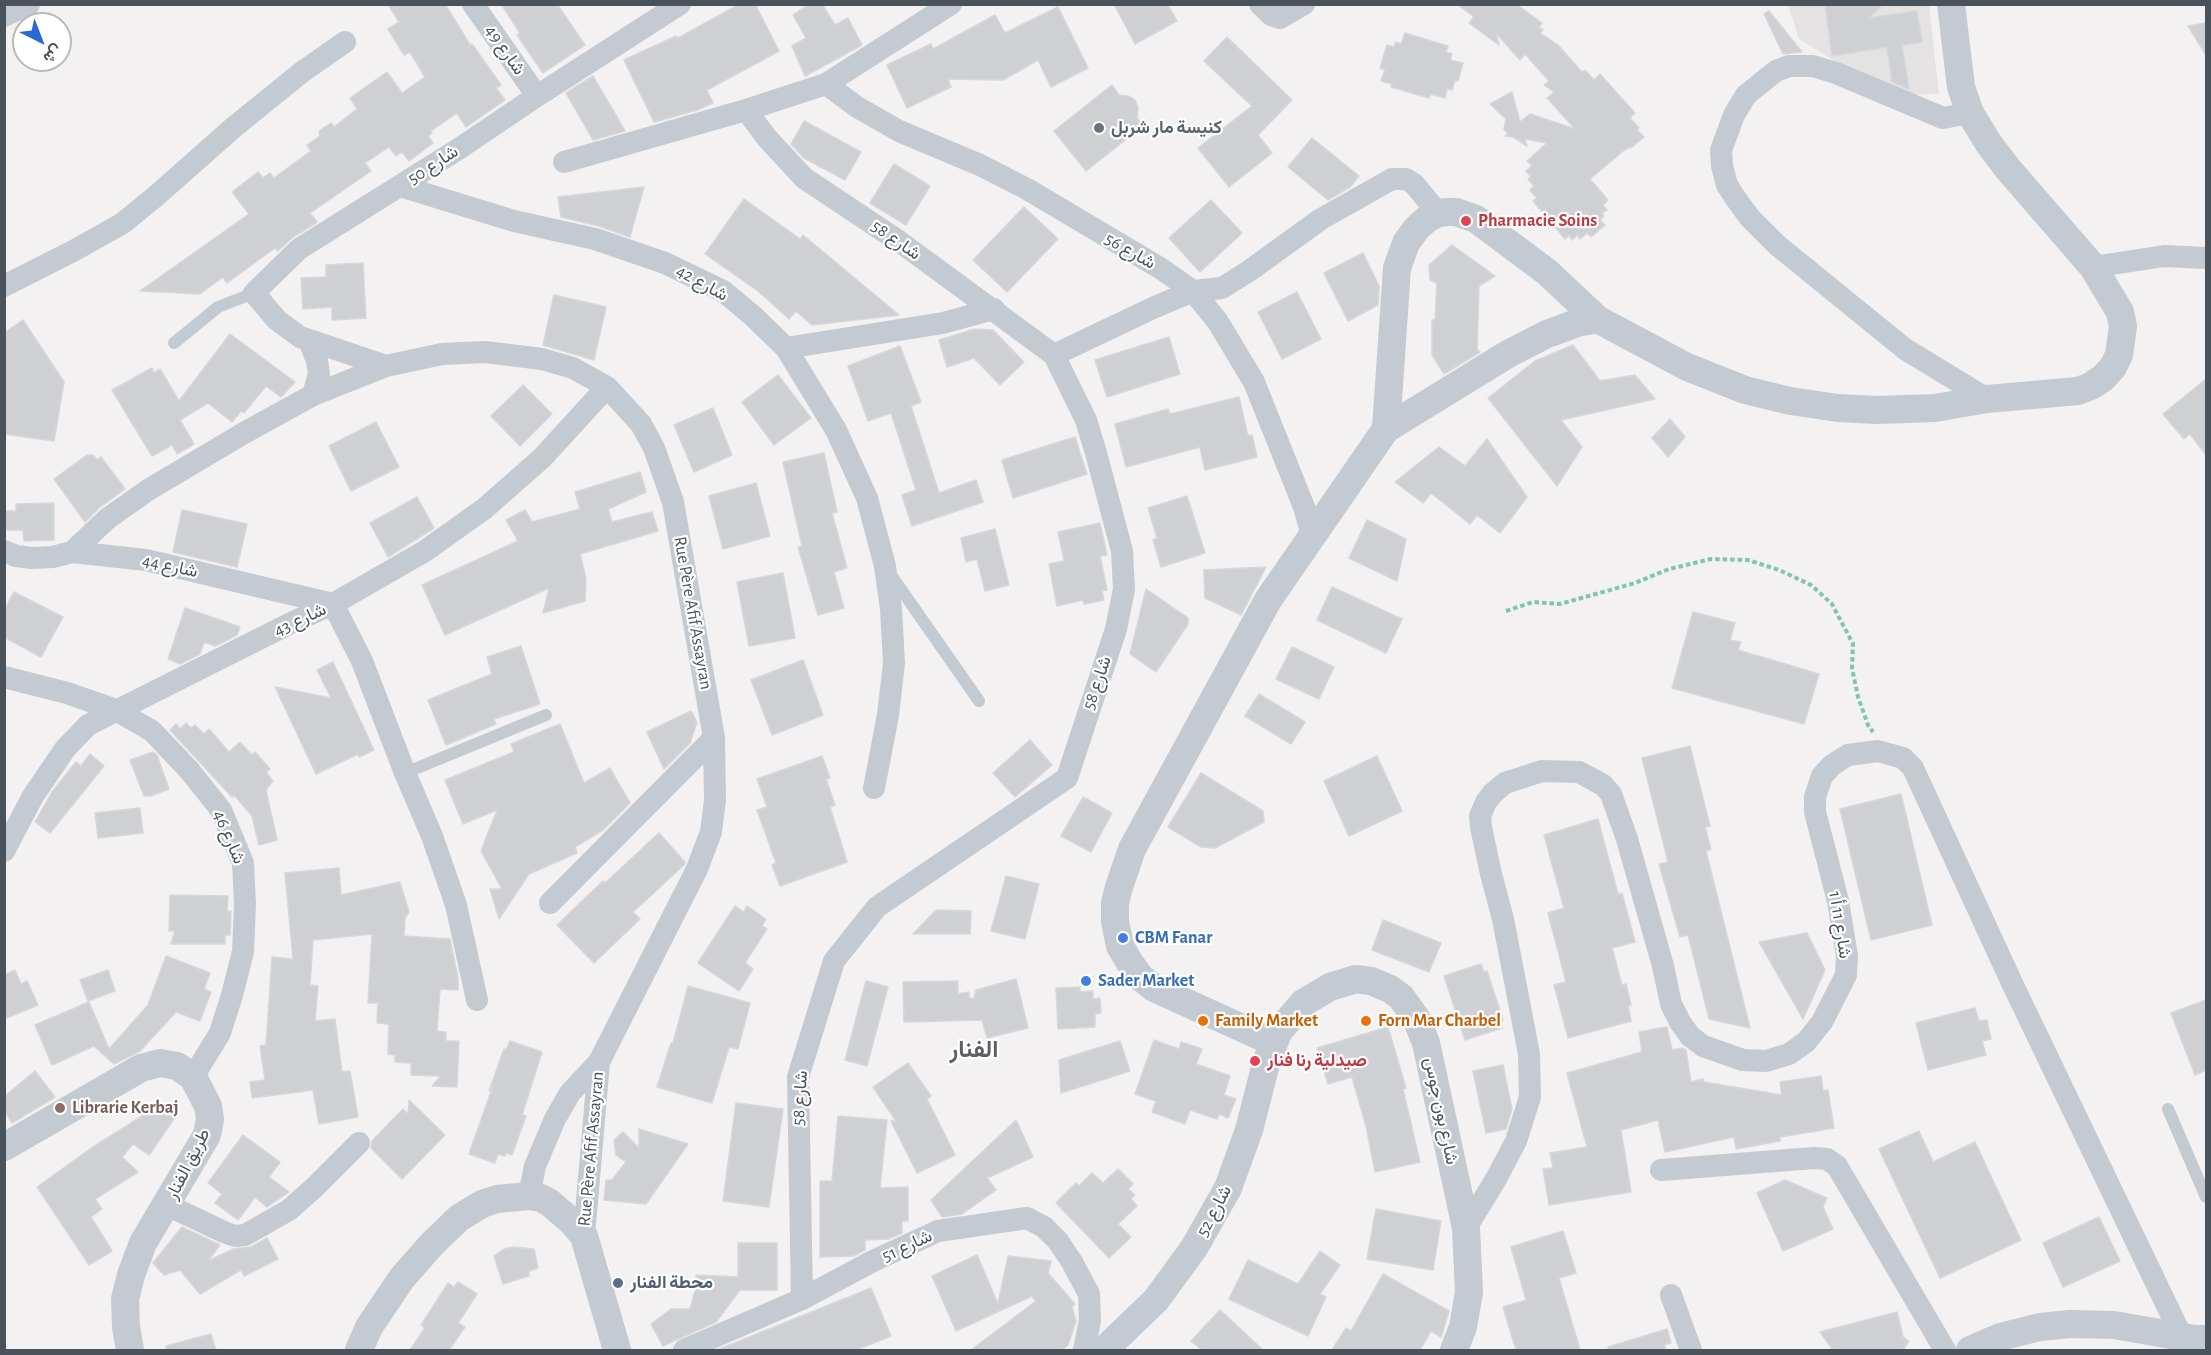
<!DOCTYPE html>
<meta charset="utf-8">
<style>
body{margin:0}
#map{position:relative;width:2211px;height:1355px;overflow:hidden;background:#f3f1f1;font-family:"Alegreya Sans",Vazirmatn,sans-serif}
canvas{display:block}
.frame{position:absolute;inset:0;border:6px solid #4a525c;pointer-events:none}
.north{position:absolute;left:12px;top:12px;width:60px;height:60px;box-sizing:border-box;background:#fff;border:2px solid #b7babe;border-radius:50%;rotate:138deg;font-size:16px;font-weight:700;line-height:24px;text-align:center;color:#4a525c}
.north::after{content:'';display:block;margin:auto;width:21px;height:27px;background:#2968d4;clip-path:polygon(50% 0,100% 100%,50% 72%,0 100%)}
</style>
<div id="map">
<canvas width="2211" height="1355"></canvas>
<div class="frame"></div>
<div class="north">ش</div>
</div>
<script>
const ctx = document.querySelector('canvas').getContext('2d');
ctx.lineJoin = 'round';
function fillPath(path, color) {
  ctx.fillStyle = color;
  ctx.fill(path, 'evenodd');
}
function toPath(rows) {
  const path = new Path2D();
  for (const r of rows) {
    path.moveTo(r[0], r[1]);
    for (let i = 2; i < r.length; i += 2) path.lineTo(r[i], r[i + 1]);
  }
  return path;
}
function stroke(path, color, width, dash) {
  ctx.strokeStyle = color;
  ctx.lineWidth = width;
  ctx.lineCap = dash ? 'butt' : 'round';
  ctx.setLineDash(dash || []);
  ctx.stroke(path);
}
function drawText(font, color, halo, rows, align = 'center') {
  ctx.font = font + ' "Alegreya Sans",Vazirmatn,sans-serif';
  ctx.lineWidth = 4.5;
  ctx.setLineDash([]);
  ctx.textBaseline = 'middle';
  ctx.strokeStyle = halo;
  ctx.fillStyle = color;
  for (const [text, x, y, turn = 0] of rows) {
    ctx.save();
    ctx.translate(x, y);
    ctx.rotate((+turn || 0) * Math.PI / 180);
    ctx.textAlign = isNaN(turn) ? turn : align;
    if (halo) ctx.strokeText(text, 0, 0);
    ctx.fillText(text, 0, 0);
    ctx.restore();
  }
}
fillPath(toPath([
 [1788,5,1929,5,1939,94,1890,95,1799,39]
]), '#e4e2e2');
const building = toPath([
 [388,4,445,4,470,45,472,44,501,85,496,88,505,100,466,127,457,113,431,131,432,133,428,136,433,143,409,161,402,152,396,156,389,147,365,163,371,171,310,213,317,222,292,238,278,251,275,248,227,283,223,277,200,294,140,291,249,214,232,192,258,172,263,178,270,173,274,178,311,151,307,145,320,136,319,131,331,123,334,127,357,109,350,98,387,72,402,93,425,77,410,52,404,55,388,29,399,22,388,4],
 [501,4,557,4,585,45,543,73,517,35,520,33,501,4],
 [740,4,755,4,779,51,707,90,713,103,697,110,654,122,624,60,676,36,678,38,740,4],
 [810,4,822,4,835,25,848,18,862,45,805,76,792,46,806,38,793,15,810,4],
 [1114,4,1167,4,1177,21,1135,44,1114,4],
 [1457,4,1516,4,1542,23,1539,27,1543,30,1540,33,1558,45,1582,72,1585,70,1594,80,1600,74,1635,113,1630,118,1639,128,1637,130,1644,137,1631,148,1630,147,1623,151,1590,179,1608,200,1603,205,1607,210,1602,213,1604,216,1600,220,1605,225,1591,237,1587,233,1580,239,1577,235,1572,240,1569,235,1565,239,1533,201,1537,198,1530,190,1534,186,1528,179,1531,177,1526,171,1532,166,1527,161,1547,143,1525,139,1527,146,1513,137,1505,136,1508,134,1504,129,1506,119,1490,104,1512,92,1520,122,1530,114,1575,129,1547,98,1554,92,1544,85,1549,81,1525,54,1520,60,1496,33,1499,45,1469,23,1474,17,1457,4],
 [1825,4,1883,4,1869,18,1917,11,1922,42,1902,45,1909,89,1892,82,1887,47,1832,56,1825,4],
 [1058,7,1088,68,1051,87,1038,60,1003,80,948,79,951,87,907,108,887,65,931,44,933,49,995,15,1005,33,1058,7],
 [1769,11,1802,52,1783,54,1764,14,1769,11],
 [2206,23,2206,55,2188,26,2206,23],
 [1405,33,1448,46,1446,52,1452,54,1450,60,1463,63,1458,81,1455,80,1452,90,1447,89,1445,98,1431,94,1429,98,1391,87,1392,84,1381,81,1385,70,1380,68,1387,45,1394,47,1396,42,1401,44,1405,33],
 [1227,37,1292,100,1258,135,1272,153,1229,187,1198,148,1252,106,1204,61,1227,37],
 [593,76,625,131,593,140,566,93,593,76],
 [1112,85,1119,95,1128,96,1135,100,1138,108,1137,118,1143,126,1086,171,1054,131,1112,85],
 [804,121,861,152,845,180,804,158,791,144,804,121],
 [1312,138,1359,176,1350,187,1328,200,1288,167,1312,138],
 [894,164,930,186,906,225,870,203,894,164],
 [644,187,630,237,599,226,561,217,558,197,644,187],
 [744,199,800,239,803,235,899,315,812,325,796,311,789,319,758,291,705,254,744,199],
 [1211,200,1242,233,1200,272,1169,238,1211,200],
 [1024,207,1058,239,1007,292,973,260,1024,207],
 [1452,245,1495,276,1479,286,1477,349,1480,352,1444,374,1432,355,1432,320,1435,320,1437,283,1430,280,1429,265,1452,245],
 [1363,253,1379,286,1378,305,1348,321,1324,273,1363,253],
 [363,263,366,318,332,320,332,307,303,309,301,278,326,277,326,265,363,263],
 [1297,292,1321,339,1282,359,1258,312,1297,292],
 [554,295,606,307,594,360,543,345,554,295],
 [23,320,64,382,54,441,4,434,4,333,23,320],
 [975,329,993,330,1024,362,1000,385,974,358,947,367,939,340,975,329],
 [230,334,295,382,281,397,266,386,244,413,241,411,232,422,208,403,180,420,194,444,177,454,172,445,152,456,112,390,152,368,154,373,160,369,179,401,230,334],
 [1169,337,1180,374,1107,397,1095,360,1169,337],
 [1573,345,1600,381,1635,375,1655,399,1561,420,1582,447,1557,486,1488,398,1535,361,1573,345],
 [900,346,921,402,911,406,939,493,976,480,983,502,912,526,902,495,916,490,891,413,868,421,848,366,900,346],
 [778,375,811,418,774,445,742,402,778,375],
 [2206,379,2206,455,2190,434,2184,439,2163,414,2206,379],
 [523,385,552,414,520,446,491,416,523,385],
 [1239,397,1248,436,1252,435,1257,457,1205,470,1200,447,1126,467,1115,424,1168,409,1170,414,1239,397],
 [713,408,732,455,694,472,674,425,713,408],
 [1670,419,1685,437,1668,457,1652,438,1670,419],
 [376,422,399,467,351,491,329,446,376,422],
 [1075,437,1087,474,1013,498,1002,460,1075,437],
 [1487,439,1527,497,1500,533,1477,515,1470,524,1431,493,1423,503,1395,482,1439,447,1465,466,1487,439],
 [824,453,837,512,832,513,847,568,834,572,844,608,818,615,798,547,802,546,783,462,824,453],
 [87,455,93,455,97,460,101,457,125,489,99,508,85,522,54,479,87,455],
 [640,472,646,492,608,509,612,522,652,512,658,531,580,554,586,579,585,601,543,613,549,588,445,635,422,585,518,541,506,520,525,510,532,522,580,509,575,492,640,472],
 [756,483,770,536,723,549,709,496,756,483],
 [1187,496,1205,553,1161,567,1153,540,1157,538,1148,508,1187,496],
 [417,497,434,528,388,557,370,523,417,497],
 [54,503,54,540,24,541,23,530,4,530,4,511,16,511,16,504,54,503],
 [182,510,247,524,237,567,173,552,182,510],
 [1367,520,1406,539,1397,581,1349,558,1367,520],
 [1100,523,1107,555,1100,556,1107,590,1102,591,1104,600,1084,604,1083,600,1057,606,1049,564,1064,561,1058,532,1100,523],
 [995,529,1009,585,985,591,977,559,966,562,961,538,995,529],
 [1266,567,1241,615,1205,598,1204,570,1266,567],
 [783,573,795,638,749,646,737,582,783,573],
 [1332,587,1402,619,1386,653,1317,620,1332,587],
 [1146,589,1188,618,1188,624,1156,672,1130,654,1146,589],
 [14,592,63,617,41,657,4,637,4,610,14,592],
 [185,608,240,627,237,635,215,646,204,642,200,654,180,664,168,659,185,608],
 [1693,612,1735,623,1730,640,1741,642,1738,650,1819,674,1804,724,1672,688,1693,612],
 [521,646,540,704,494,719,496,724,446,745,428,700,492,674,487,657,521,646],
 [1292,647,1334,667,1319,699,1276,679,1292,647],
 [803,660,823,715,772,735,751,680,803,660],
 [333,662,374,750,359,757,358,754,316,774,275,687,331,698,317,670,333,662],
 [1259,694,1305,722,1291,744,1245,716,1259,694],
 [691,711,697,722,690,743,664,769,647,732,691,711],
 [186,723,191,728,195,725,204,734,209,729,229,752,240,742,252,755,255,752,270,769,266,772,273,781,266,790,277,840,259,845,252,816,234,795,232,797,170,730,176,724,180,729,186,723],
 [560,724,584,783,610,768,630,803,603,830,575,847,577,853,529,874,499,919,490,889,502,889,481,851,497,810,463,824,445,780,514,752,511,744,560,724],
 [1030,740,1052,765,1015,797,993,773,1030,740],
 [1690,746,1710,826,1705,827,1711,849,1706,851,1750,1028,1709,1019,1688,935,1680,937,1659,864,1668,862,1642,758,1690,746],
 [153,752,157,755,169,789,150,796,144,796,130,760,153,752],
 [90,754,104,766,50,833,35,822,52,792,76,762,81,766,90,754],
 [822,756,830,778,826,779,835,805,830,807,847,862,780,886,772,865,776,863,757,810,767,807,757,779,822,756],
 [1377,756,1402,811,1349,836,1324,781,1377,756],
 [1201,773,1263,811,1264,822,1215,848,1201,847,1168,827,1201,773],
 [1901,794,1932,925,1871,940,1840,809,1901,794],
 [1083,797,1112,813,1091,852,1061,836,1083,797],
 [140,808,143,833,98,838,95,813,140,808],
 [1598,819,1618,894,1622,893,1635,942,1612,948,1622,985,1626,984,1631,1005,1628,1006,1631,1021,1568,1038,1554,985,1566,982,1548,913,1564,908,1544,835,1598,819],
 [659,833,685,862,685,864,633,912,640,919,594,963,557,925,603,881,605,883,659,833],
 [339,868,341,895,400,882,409,912,405,918,404,936,450,939,458,978,458,990,440,989,437,1031,446,1032,446,1041,459,1041,457,1087,432,1086,441,1076,411,1075,411,1063,395,1062,395,1055,388,1054,389,1024,377,1023,378,1003,368,1003,372,934,313,940,310,985,318,986,315,1021,335,1019,342,1072,350,1071,358,1117,319,1124,313,1090,252,1098,250,1082,265,1080,260,1046,266,1045,272,957,293,959,285,873,339,868],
 [1006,876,1039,884,1025,939,991,931,1006,876],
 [170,895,228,896,227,912,231,911,230,935,225,935,225,944,171,944,175,931,169,931,170,895],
 [735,906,744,912,747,906,766,919,762,926,767,929,745,963,753,969,739,991,698,963,735,906],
 [936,910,971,911,970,934,913,934,936,910],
 [1383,920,1441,943,1429,972,1372,950,1383,920],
 [1807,933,1825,970,1803,1019,1759,942,1807,933],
 [166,956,210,973,204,989,211,992,200,1021,176,1012,140,1051,114,1064,94,1046,52,1065,35,1025,89,1002,109,1049,148,1005,166,956],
 [1481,964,1484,972,1487,971,1503,1020,1499,1022,1502,1028,1465,1040,1444,976,1481,964],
 [15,970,21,984,27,981,38,1005,4,1019,4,975,15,970],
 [108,970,115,991,88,1001,80,980,108,970],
 [1016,979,1028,1028,987,1038,982,1020,904,1022,903,982,958,981,958,994,969,992,969,998,974,999,976,990,1016,979],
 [866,981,888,987,867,1066,845,1060,866,981],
 [688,986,750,1003,738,1049,729,1047,712,1103,657,1087,671,1043,673,1043,688,986],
 [1080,987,1080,992,1093,991,1093,999,1100,998,1101,1013,1095,1014,1095,1027,1058,1029,1056,988,1080,987],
 [2206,1000,2206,1070,2195,1075,2171,1013,2206,1000],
 [1975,1008,1979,1021,1987,1020,1991,1039,1982,1041,1986,1055,1928,1070,1916,1023,1975,1008],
 [1388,1027,1406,1088,1403,1089,1420,1162,1375,1172,1366,1126,1352,1077,1328,1084,1317,1048,1388,1027],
 [1667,1027,1672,1050,1683,1048,1686,1050,1691,1082,1703,1079,1704,1082,1782,1095,1780,1082,1821,1076,1823,1091,1828,1090,1834,1128,1780,1137,1780,1141,1736,1149,1734,1137,1665,1152,1658,1120,1621,1130,1631,1192,1549,1205,1543,1169,1553,1168,1550,1153,1587,1147,1567,1073,1642,1052,1639,1032,1667,1027],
 [1154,1040,1179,1049,1181,1042,1202,1049,1196,1064,1230,1076,1224,1095,1236,1099,1228,1118,1219,1114,1217,1119,1190,1110,1185,1124,1152,1112,1156,1101,1135,1094,1154,1040],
 [510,1041,542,1052,522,1115,526,1116,512,1155,506,1153,505,1156,498,1154,495,1163,469,1154,493,1086,489,1091,504,1049,506,1050,510,1041],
 [1120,1041,1130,1071,1061,1093,1059,1060,1120,1041],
 [908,1063,931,1096,927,1099,955,1155,917,1173,891,1121,896,1121,873,1087,908,1063],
 [1503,1065,1512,1109,1506,1129,1486,1133,1473,1071,1503,1065],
 [35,1071,55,1097,12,1123,4,1110,6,1095,35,1071],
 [409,1100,445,1135,402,1179,371,1148,372,1141,403,1109,408,1114,409,1100],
 [736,1103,783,1109,769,1207,723,1201,736,1103],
 [161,1104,172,1112,174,1119,149,1155,133,1144,122,1157,138,1172,95,1199,102,1209,91,1217,112,1251,89,1265,37,1187,90,1149,161,1104],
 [838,1116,887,1120,880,1188,908,1187,908,1221,902,1221,902,1233,888,1239,865,1240,865,1250,853,1256,820,1257,820,1181,832,1181,838,1116],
 [1016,1120,1033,1157,987,1178,996,1190,962,1214,942,1217,931,1200,1016,1120],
 [639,1129,688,1144,646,1204,604,1200,606,1180,612,1180,626,1162,616,1155,614,1140,623,1132,639,1148,639,1129],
 [1919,1131,1933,1162,1975,1142,2021,1240,1940,1278,1879,1149,1919,1131],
 [243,1135,280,1162,269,1177,289,1192,267,1207,255,1197,238,1220,215,1203,222,1194,208,1183,243,1135],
 [1118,1169,1133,1184,1128,1189,1135,1195,1131,1199,1137,1206,1118,1224,1131,1237,1109,1258,1056,1203,1076,1183,1079,1186,1092,1173,1103,1183,1118,1169],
 [1785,1180,1827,1198,1823,1207,1833,1229,1783,1251,1757,1193,1785,1180],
 [1376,1209,1441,1221,1433,1270,1367,1259,1376,1209],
 [2099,1217,2120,1261,2063,1287,2043,1243,2099,1217],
 [182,1227,220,1245,208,1261,233,1249,251,1247,267,1238,278,1259,244,1276,241,1270,200,1294,180,1270,164,1275,153,1263,182,1227],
 [1563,1231,1576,1273,1559,1278,1580,1350,1516,1350,1503,1307,1526,1300,1511,1247,1563,1231],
 [738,1243,777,1243,777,1290,740,1290,716,1322,663,1346,651,1324,671,1309,690,1309,695,1291,696,1275,738,1277,738,1243],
 [513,1247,534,1249,538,1268,529,1271,529,1276,503,1284,494,1256,504,1249,513,1247],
 [1320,1251,1340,1265,1320,1294,1326,1297,1308,1336,1229,1299,1248,1260,1298,1284,1320,1251],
 [977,1255,998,1304,1008,1256,1051,1261,1048,1273,1075,1304,1072,1307,1076,1321,1068,1345,1062,1350,971,1350,1036,1301,1032,1296,956,1331,932,1276,977,1255],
 [1383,1274,1449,1311,1441,1337,1431,1331,1420,1350,1332,1350,1346,1328,1351,1331,1383,1274],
 [458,1282,477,1294,458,1323,465,1327,449,1350,410,1350,425,1328,421,1325,448,1283,454,1287,458,1282],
 [871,1288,891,1336,856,1350,717,1350,871,1288],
 [1220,1310,1263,1350,1202,1350,1191,1341,1220,1310],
 [1897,1312,1903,1337,1909,1341,1903,1350,1833,1350,1820,1332,1897,1312],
 [1667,1329,1671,1343,1664,1345,1666,1350,1609,1350,1608,1347,1667,1329],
 [211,1334,216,1350,166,1350,166,1346,211,1334]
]);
fillPath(building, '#ced0d4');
stroke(building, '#d5d7db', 1.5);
stroke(toPath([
 [1506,611,1533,602,1560,604,1635,583,1669,569,1711,559,1748,560,1779,570,1811,585,1832,604,1853,644,1852,668,1858,697,1868,725,1873,732]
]), '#7ec7a8', 4, [4.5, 3]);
stroke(toPath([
 [174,343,218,307,254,293],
 [891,575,979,701],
 [405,773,546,715],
 [2168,1109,2206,1197]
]), '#c3cad1', 12);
stroke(toPath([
 [473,4,537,96],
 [1260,4,1271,15,1280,18,1304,4],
 [4,16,29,4],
 [826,84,857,107,899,131,980,165,1027,189,1160,268,1193,291,1218,322,1254,382,1304,507,1312,535],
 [746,110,767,138,804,178,900,242,1054,355,1086,420,1096,453,1122,551,1124,589,1116,629,1067,778,877,907,834,961,798,1077,802,1299],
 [1970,113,1943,118,1836,73,1813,66,1789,66,1776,71,1746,95,1734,115,1721,150,1722,166,1727,185,1736,199,1750,218,1777,245,1905,349,1987,399],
 [564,162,746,110,826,84,951,4],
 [400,186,514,221,595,239,665,263,723,291,753,316,786,348,836,430,867,498,885,566,891,609,894,663,888,715,874,788],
 [2093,267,2164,256,2206,258],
 [4,286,75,250,123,223,156,196,234,127,302,72,345,42],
 [309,341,317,361,319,374,313,395],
 [786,348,943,323,994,309],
 [1054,355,1155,307,1193,291,1222,288,1249,271,1321,219,1392,179,1406,179,1414,184,1438,213],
 [386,366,300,337,277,320,254,293,299,249,460,148,537,96,680,4],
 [4,551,16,556,32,558,53,557,72,552,146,560,333,604],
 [72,552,107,519,148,490,244,433,313,395,386,366,442,354,485,352,542,359,573,368,607,387,641,424,654,448,673,502,714,738,715,800,711,832,697,869,599,1062,570,1093,555,1119,535,1166,529,1196],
 [333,604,362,661,405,773,432,836,456,905,477,1000],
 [4,677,67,693,116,710,152,731,189,770,221,810,243,863,245,904,243,952,232,995,220,1033,193,1077],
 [4,851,33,796,65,749,88,725,293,622,333,604,425,551,484,509,542,458,607,387],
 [550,903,714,738],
 [1661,1170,1814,1158,1827,1159,1837,1166,1945,1350],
 [167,1205,224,1232,235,1236,245,1235,289,1210,315,1187,359,1143],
 [1466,1228,1496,1179,1516,1141,1530,1097,1529,1054,1503,919,1491,874,1481,827,1480,816,1486,802,1493,793,1505,783,1542,771,1579,772,1603,785,1611,794,1627,839,1663,966,1671,1004,1680,1022,1690,1036,1703,1046,1743,1060,1766,1061,1789,1054,1806,1042,1822,1022,1846,975,1847,956,1838,901,1815,812,1815,797,1822,776,1832,765,1848,755,1878,751,1903,758,1913,768,2012,983,2182,1337],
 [584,1236,599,1062],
 [1671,1295,1691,1350],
 [684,1350,802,1299,873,1261,938,1231,1027,1218,1044,1227,1058,1241,1072,1262,1089,1294,1090,1320,1084,1350]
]), '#c3cad1', 22);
stroke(toPath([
 [1386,429,1397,268,1406,243,1416,229,1427,219,1438,213,1448,212,1456,212,1476,219,1547,272,1597,319,1687,367,1745,390,1790,401,1838,408,1877,410,1935,408,1987,399,2078,391,2091,386,2103,378,2113,367,2119,355,2123,326,2120,312,2093,267,2008,169,1989,144,1970,113,1961,87,1951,4],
 [1273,1042,1154,988,1140,977,1130,963,1120,946,1115,922,1115,903,1119,887,1132,849,1268,600,1386,429,1508,354,1547,334,1577,323,1597,319],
 [4,1147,141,1068,160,1063,177,1066,193,1077,208,1106,210,1119,207,1135,143,1243,131,1275,125,1299,126,1327,130,1350],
 [359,1350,369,1327,402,1278,432,1244,459,1218,482,1204,497,1199,529,1196,541,1198,550,1203,572,1222,584,1236,617,1350],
 [1104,1350,1156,1300,1194,1248,1228,1188,1249,1130,1267,1060,1279,1031,1303,1003,1330,987,1356,979,1371,981,1390,989,1401,997,1416,1018,1426,1043,1466,1228,1469,1292,1463,1327,1454,1350],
 [1970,1350,2000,1337,2040,1327,2070,1324,2114,1325,2194,1339,2206,1339]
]), '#c3cad1', 28);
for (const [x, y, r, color] of [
 [1099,128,6,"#6b7280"],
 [1466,221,6,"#e0444e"],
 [1123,938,6,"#3f7fe0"],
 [1086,981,6,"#3f7fe0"],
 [1203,1021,6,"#e8710a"],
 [1366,1021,6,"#e8710a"],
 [1255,1061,6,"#e0444e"],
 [60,1108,6,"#8d6e63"],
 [618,1283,6,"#5c6f8a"]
]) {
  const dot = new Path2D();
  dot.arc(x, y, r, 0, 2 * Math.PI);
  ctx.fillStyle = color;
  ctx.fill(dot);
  stroke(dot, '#fff', 2);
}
drawText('18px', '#4a525c', '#fff', [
 ["شارع 49",505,50,55],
 ["شارع 50",433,165,-33],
 ["شارع 58",896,240,35],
 ["شارع 56",1130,251,30],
 ["شارع 42",702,283,29],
 ["شارع 44",170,566,12],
 ["Rue Père Afif Assayran",693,613,80],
 ["شارع 43",300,620,-25],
 ["شارع 58",1097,683,-71],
 ["شارع 46",229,837,67],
 ["شارع 11 أ 1",1840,925,81],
 ["شارع 58",800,1098,-86],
 ["شارع بون جوس",1441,1111,78],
 ["Rue Père Afif Assayran",591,1149,-85],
 ["طريق الفنار",188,1164,-63],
 ["شارع 52",1214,1211,-62],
 ["شارع 51",907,1246,-25]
]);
drawText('bold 18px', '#5b616d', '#fff', [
 ["كنيسة مار شربل",1111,128]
], 'left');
drawText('bold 18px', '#be3a42', '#fff', [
 ["Pharmacie Soins",1478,221],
 ["صيدلية رنا فنار",1267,1061]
], 'left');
drawText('bold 18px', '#366cbe', '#fff', [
 ["CBM Fanar",1135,938],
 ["Sader Market",1098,981]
], 'left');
drawText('bold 18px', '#c56008', '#fff', [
 ["Family Market",1215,1021],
 ["Forn Mar Charbel",1378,1021]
], 'left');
drawText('bold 18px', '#785e54', '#fff', [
 ["Librarie Kerbaj",72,1108]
], 'left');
drawText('bold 18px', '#4e5e75', '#fff', [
 ["محطة الفنار",630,1283]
], 'left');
drawText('bold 24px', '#5e6065', '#fff', [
 ["الفنار",974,1050]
]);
</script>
